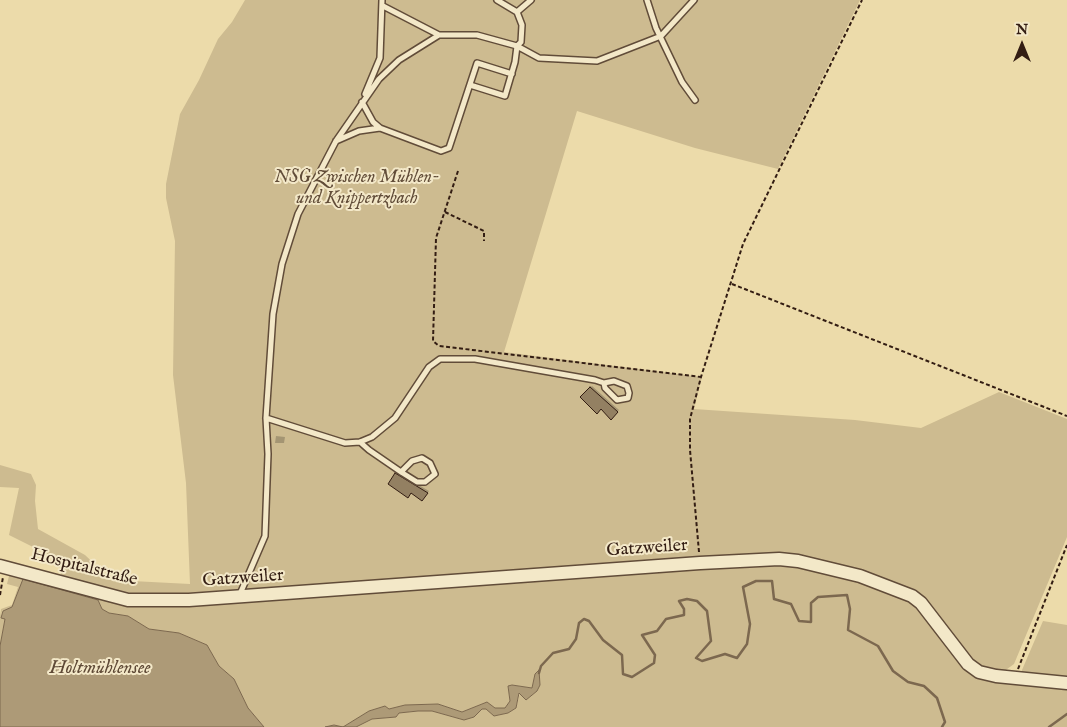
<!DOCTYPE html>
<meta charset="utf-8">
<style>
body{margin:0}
#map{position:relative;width:1067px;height:727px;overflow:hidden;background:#ecdbaa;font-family:"IM FELL English",serif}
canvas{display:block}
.north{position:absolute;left:997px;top:20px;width:50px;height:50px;-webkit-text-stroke:4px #f3e8c8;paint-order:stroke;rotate:0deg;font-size:14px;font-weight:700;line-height:20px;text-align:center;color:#331d13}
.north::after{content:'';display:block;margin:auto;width:18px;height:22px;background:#331d13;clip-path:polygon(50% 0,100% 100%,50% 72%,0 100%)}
</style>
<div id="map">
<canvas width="1067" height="727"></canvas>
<div class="north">N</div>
</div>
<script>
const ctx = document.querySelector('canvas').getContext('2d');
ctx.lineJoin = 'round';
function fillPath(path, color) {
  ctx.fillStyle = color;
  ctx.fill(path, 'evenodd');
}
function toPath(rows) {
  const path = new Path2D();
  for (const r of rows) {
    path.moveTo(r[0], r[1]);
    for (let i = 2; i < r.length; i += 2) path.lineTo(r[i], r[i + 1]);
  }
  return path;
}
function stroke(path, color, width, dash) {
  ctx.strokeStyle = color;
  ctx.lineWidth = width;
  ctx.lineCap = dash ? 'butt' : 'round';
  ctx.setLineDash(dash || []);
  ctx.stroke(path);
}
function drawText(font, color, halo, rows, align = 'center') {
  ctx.font = font + ' "IM FELL English",serif';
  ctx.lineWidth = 4;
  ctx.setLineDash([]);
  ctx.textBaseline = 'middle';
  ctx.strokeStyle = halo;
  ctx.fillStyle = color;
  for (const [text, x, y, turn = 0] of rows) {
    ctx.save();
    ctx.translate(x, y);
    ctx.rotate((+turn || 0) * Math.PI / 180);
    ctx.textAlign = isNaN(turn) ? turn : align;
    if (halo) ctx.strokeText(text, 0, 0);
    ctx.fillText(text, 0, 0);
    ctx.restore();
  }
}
fillPath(toPath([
 [245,0,860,0,778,169,695,148,577,111,504,352,702,377,694,409,855,420,921,428,999,392,1067,419,1067,537,1014,664,1003,672,968,664,921,603,901,590,860,576,798,561,779,559,700,563,249,596,288,597,503,580,780,563,796,565,839,573,900,592,920,606,957,655,969,669,983,677,990,680,1067,688,1067,727,356,727,372,719,396,717,399,713,418,711,432,711,464,720,474,717,482,709,486,709,495,716,508,713,516,708,520,693,526,700,537,691,540,685,539,670,535,674,532,688,512,685,508,686,510,701,506,708,495,708,487,702,462,712,438,704,405,705,389,709,385,706,369,711,343,727,334,725,325,727,264,727,248,708,234,679,219,666,207,645,179,633,149,629,128,616,109,613,102,609,98,600,24,579,12,608,2,611,1,618,5,619,0,646,0,616,1,609,12,605,18,587,7,584,9,576,14,574,99,594,101,589,62,578,57,559,9,535,19,488,0,487,0,465,31,474,36,485,35,501,38,529,85,555,105,574,132,581,190,584,186,483,173,375,175,241,166,198,166,184,180,114,199,80,218,39,232,22],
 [1043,621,1067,625,1067,679,1019,677]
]), '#cdbb90');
const water = toPath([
 [23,579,98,600,102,609,109,613,128,616,149,629,179,633,207,645,219,666,234,679,248,708,264,727,0,727,0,646,5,619,1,618,3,611,12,607,23,579],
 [539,670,540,685,537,691,526,700,519,693,516,708,508,713,494,716,486,709,482,709,474,717,464,720,432,711,418,711,399,713,396,717,372,719,356,727,325,727,334,725,343,727,369,711,385,706,389,709,405,705,438,704,462,712,487,702,495,708,505,708,510,701,508,686,512,685,532,688,535,674,539,670]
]);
fillPath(water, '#ad9a77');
stroke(water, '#7c684f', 1);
fillPath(toPath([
 [592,386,619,410,611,418,601,408,582,397],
 [276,436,285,437,284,443,275,443],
 [398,473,429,491,424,498,411,492,396,474]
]), '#0003');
stroke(toPath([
 [539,673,541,666,553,653,569,649,576,639,579,623,584,619,589,621,603,640,622,655,623,674,632,677,654,663,655,655,642,635,657,631,666,619,684,615,684,609,679,601,687,599,697,601,707,611,711,641,696,658,702,661,725,654,737,658,747,644,750,624,743,587,756,581,772,581,774,599,791,604,799,621,811,622,811,603,818,597,847,595,850,609,848,630,878,646,893,671,908,682,924,686,937,698,945,722,942,727],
 [1049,727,1067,714]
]), '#7c684f', 2.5);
const building = toPath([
 [590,387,618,412,611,420,601,409,597,414,580,397,590,387],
 [395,473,428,493,422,501,411,493,408,498,388,484,395,473]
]);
fillPath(building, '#938062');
stroke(building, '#331d13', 1);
const service = toPath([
 [647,0,656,28,682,82,695,100],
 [383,6,439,35],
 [517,12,531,0],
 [470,85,505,96,515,62,517,46,521,42,522,25,517,12,497,0],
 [365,94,380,58,382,0],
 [362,102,373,122,380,128,441,151,449,148,477,63,512,74],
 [336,141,359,131,380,128],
 [266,418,345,443,360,442,372,437,395,418,429,367,440,359,475,359,595,380,604,383,605,388,617,400,628,398,629,393,627,386,614,381,604,383],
 [360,442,369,450,401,472,417,482,425,482,435,474,430,463,422,458,412,461,401,472],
 [240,594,265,536,268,454,266,418,273,314,282,264,298,214,336,141,379,79,399,60,439,35,477,35,517,46,539,58,597,61,661,36,694,0]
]);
const tertiary = toPath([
 [0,566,128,600,189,600,700,563,779,559,798,561,860,576,912,596,921,603,968,664,979,672,996,676,1067,683]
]);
stroke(service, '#614c39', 8);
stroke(tertiary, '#614c39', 15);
stroke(toPath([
 [458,171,436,238,433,341,439,346,701,377],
 [445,212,484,231,484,241],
 [732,284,1067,416],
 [699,552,690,450,690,419,701,377,743,244,862,0],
 [0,595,3,577],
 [1018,669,1067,545]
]), '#331d13', 2, [4, 2.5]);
stroke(service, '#f3e8c8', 5);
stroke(tertiary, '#f3e8c8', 12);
drawText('italic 18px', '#614c38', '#f3e8c8', [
 ["NSG Zwischen Mühlen-",357,178],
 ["und Knippertzbach",357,199]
]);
drawText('18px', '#331d13', '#f3e8c8', [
 ["Gatzweiler",647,549,-4],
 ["Hospitalstraße",84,568,14],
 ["Gatzweiler",243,579,-4]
]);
drawText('italic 19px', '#5e4936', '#f3e8c8', [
 ["Holtmühlensee",100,669]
]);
</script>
